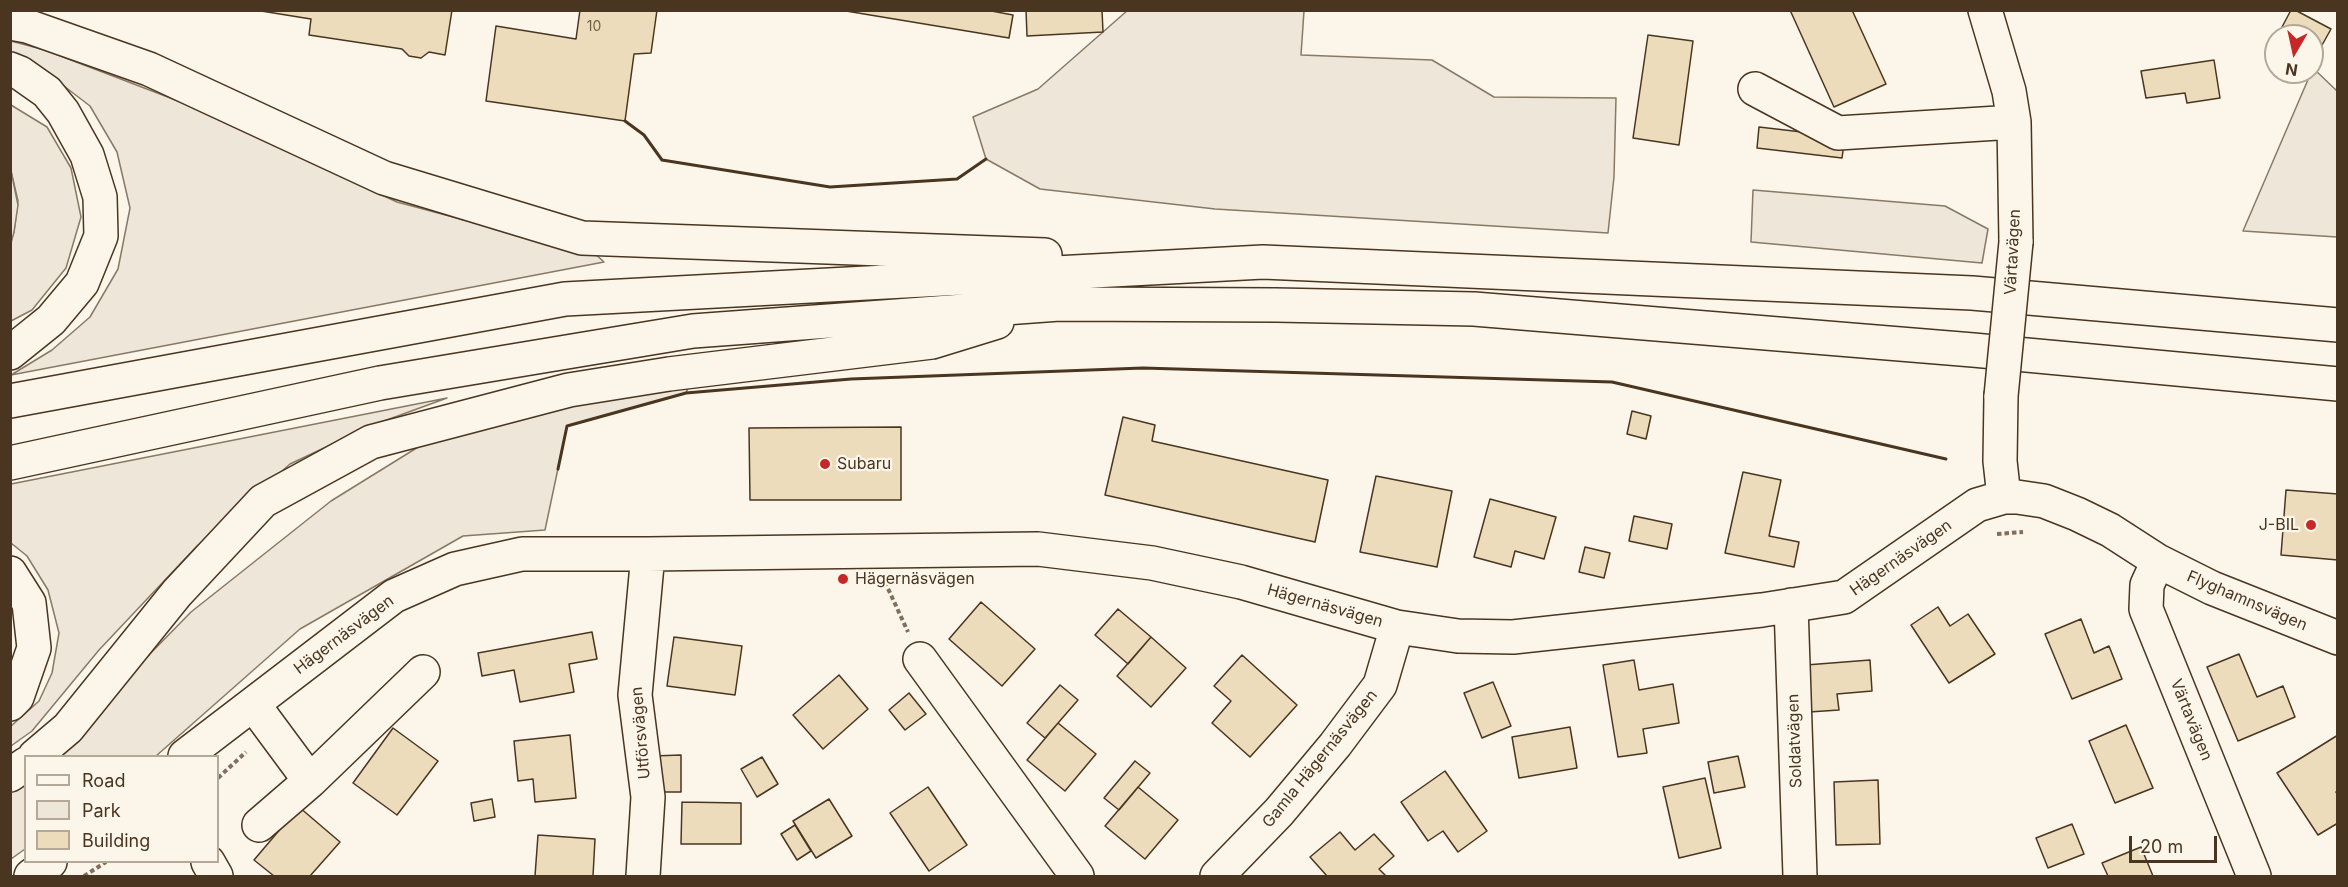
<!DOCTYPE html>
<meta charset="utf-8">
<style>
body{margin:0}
#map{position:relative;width:2348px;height:887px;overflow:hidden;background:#fbf6e9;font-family:Inter,sans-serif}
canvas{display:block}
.frame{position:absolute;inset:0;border:12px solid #4a3520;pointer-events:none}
.legend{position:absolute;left:24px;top:755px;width:195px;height:108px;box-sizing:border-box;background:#fbf6e9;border:2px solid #b4a999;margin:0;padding:8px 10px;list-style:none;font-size:18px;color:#4a3520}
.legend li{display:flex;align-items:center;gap:12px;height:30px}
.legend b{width:30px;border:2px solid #b4a999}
.north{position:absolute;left:2264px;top:24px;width:60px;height:60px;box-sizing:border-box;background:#fbf6e9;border:2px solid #b4a999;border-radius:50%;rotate:189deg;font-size:16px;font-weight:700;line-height:24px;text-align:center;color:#4a3520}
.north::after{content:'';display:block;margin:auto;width:21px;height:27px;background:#c62828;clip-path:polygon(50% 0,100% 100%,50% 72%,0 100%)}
.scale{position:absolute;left:2129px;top:836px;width:88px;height:27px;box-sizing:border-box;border:3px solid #4a3520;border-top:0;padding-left:8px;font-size:18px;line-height:21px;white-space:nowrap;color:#4a3520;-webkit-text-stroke:4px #fbf6e9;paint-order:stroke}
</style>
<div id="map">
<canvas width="2348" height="887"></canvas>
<div class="frame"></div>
<ul class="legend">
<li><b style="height:8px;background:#fbf6e9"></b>Road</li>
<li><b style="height:16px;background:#ede6d9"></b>Park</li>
<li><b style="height:16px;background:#ecdcbc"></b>Building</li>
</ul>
<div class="north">N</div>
<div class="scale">20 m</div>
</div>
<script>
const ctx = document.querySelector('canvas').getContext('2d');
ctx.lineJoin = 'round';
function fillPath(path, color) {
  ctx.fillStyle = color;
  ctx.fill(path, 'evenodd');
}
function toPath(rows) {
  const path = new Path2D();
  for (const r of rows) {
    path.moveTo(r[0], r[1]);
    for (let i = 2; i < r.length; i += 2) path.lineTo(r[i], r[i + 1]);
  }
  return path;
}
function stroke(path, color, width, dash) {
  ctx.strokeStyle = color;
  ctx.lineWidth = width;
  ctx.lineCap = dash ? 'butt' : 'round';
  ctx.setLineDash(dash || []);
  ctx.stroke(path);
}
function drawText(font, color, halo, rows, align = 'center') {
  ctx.font = font + ' Inter,sans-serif';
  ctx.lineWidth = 4.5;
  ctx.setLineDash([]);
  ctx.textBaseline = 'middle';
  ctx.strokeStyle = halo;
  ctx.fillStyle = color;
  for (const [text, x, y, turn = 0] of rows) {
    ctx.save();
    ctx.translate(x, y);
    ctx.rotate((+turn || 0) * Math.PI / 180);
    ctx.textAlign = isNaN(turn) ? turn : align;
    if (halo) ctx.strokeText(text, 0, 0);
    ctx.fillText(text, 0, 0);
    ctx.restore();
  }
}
const green = toPath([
 [1128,10,1304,11,1301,55,1432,60,1494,97,1616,98,1614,177,1608,233,1215,209,1040,189,986,159,973,117,1038,89,1128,10],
 [11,41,45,50,186,104,397,202,520,235,591,250,604,262,11,375,52,350,90,317,118,269,130,208,117,152,90,106,47,73,11,57,11,41],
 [2313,68,2337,91,2337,237,2243,231,2313,68],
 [11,105,47,127,71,168,81,217,66,268,32,310,11,321,10,243,14,232,18,201,11,171,11,105],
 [1753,190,1945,206,1988,229,1982,263,1751,242,1753,190],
 [690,383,686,393,567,426,545,530,463,536,300,629,156,756,50,756,191,612,331,501,423,444,531,413,690,383],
 [447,398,373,425,290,464,197,546,99,650,32,731,11,746,10,727,39,701,52,673,59,633,48,590,27,556,11,543,11,484,447,398],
 [25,777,25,849,11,859,11,789,25,777]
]);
fillPath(green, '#ede6d9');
stroke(green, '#887966', 1.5);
const parking = toPath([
 [11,171,18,205,14,232,11,243,11,171]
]);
fillPath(parking, '#ede7d9');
stroke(parking, '#887966', 1.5);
const building = toPath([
 [255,10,452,10,445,55,429,52,421,58,409,56,402,49,309,35,311,19,255,10],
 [580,10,657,10,651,53,634,54,625,121,486,101,496,26,576,39,580,10],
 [840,10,986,10,1013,15,1009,38,840,10],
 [1026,10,1102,10,1103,32,1027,36,1026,10],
 [1790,10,1852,10,1886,84,1834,107,1790,10],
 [2291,10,2295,10,2331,29,2321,47,2312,43,2312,36,2299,36,2282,27,2291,10],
 [1648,35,1693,41,1679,145,1633,138,1648,35],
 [2214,60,2220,98,2187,103,2185,93,2146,98,2141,71,2214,60],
 [1759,127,1845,137,1842,158,1757,148,1759,127],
 [1632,411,1651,416,1646,439,1627,434,1632,411],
 [1123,417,1155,425,1152,441,1328,480,1315,542,1105,495,1123,417],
 [901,427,901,500,750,500,749,428,901,427],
 [1743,472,1781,480,1769,536,1799,542,1794,567,1725,553,1743,472],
 [1376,476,1452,491,1437,567,1360,552,1376,476],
 [2286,490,2338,494,2338,560,2281,555,2286,490],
 [1490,499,1556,517,1544,559,1515,551,1511,567,1474,557,1490,499],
 [1634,516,1672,524,1667,549,1629,541,1634,516],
 [1585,547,1610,553,1604,578,1579,572,1585,547],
 [981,602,1035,649,1002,686,949,639,981,602],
 [1938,607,1950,626,1968,614,1995,654,1949,683,1911,625,1938,607],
 [1118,609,1151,637,1128,664,1095,635,1118,609],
 [2081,619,2094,653,2109,646,2122,679,2072,699,2045,634,2081,619],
 [592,632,597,659,569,664,574,692,520,702,514,670,482,676,478,653,592,632],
 [674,637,742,646,735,695,667,686,674,637],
 [1151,637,1186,668,1151,707,1117,676,1151,637],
 [2239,654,2257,697,2283,686,2295,717,2238,741,2207,667,2239,654],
 [1242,655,1297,705,1250,757,1212,723,1231,701,1214,686,1242,655],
 [1634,660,1639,690,1673,684,1679,723,1643,729,1647,753,1618,757,1603,665,1634,660],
 [1870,660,1872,691,1837,694,1839,710,1809,712,1806,665,1870,660],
 [839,675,868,709,823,749,793,715,839,675],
 [1493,682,1511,726,1482,738,1464,693,1493,682],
 [1060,685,1078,700,1045,738,1027,723,1060,685],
 [909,693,926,714,905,730,889,710,909,693],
 [1058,723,1096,754,1065,791,1027,760,1058,723],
 [2126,725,2153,788,2115,803,2089,741,2126,725],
 [1570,727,1577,768,1519,778,1512,737,1570,727],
 [393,728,438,761,397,815,353,783,393,728],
 [570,735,576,798,535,802,533,779,518,781,514,741,570,735],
 [2338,735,2338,790,2336,792,2338,795,2338,823,2318,835,2277,773,2338,735],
 [681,755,681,792,653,792,653,756,681,755],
 [1738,756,1745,787,1714,793,1708,762,1738,756],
 [762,757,778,784,757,797,741,769,762,757],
 [1135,761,1150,773,1119,810,1104,798,1135,761],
 [1445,771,1487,831,1458,852,1443,831,1428,841,1401,802,1445,771],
 [1705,778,1721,848,1679,858,1663,787,1705,778],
 [1878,780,1880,844,1836,845,1834,782,1878,780],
 [928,787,967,845,929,871,890,813,928,787],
 [1138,787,1178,820,1145,859,1105,826,1138,787],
 [492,799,495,817,474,821,471,803,492,799],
 [829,799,852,836,816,858,793,821,829,799],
 [682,802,741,803,741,844,681,844,682,802],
 [299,807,340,842,310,876,274,876,254,860,299,807],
 [2072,824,2084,854,2048,868,2036,838,2072,824],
 [795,825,811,851,797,860,781,834,795,825],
 [1340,832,1355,850,1374,834,1394,856,1379,869,1386,876,1327,876,1310,857,1340,832],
 [538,835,595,839,593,876,535,876,538,835],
 [2141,847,2153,876,2108,876,2102,863,2141,847]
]);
fillPath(building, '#ecdcbc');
stroke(building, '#4a3520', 1.5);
const minor = toPath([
 [1985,10,2009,91,2014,122,2016,242],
 [1755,89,1838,133,2014,122],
 [2001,396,2000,461,2004,497],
 [2158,561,2147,585,2146,609,2254,876],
 [1791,605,1800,876],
 [920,659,1077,876],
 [253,704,310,781,259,825],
 [185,756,394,596,455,569,522,554,648,554,1038,549,1152,563,1241,582,1397,627,1458,636,1513,637,1762,610,1844,597,1977,505,2004,497,2017,497,2044,501,2077,514,2110,530,2158,561,2212,588,2338,638],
 [310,781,423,672],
 [208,862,216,876],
 [31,876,50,862],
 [643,876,648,797,635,695,648,554],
 [1217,876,1279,812,1335,745,1380,685,1397,627]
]);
const highway = toPath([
 [10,23,27,26,149,69,384,178,582,238,1045,255],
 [10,69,20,73,47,92,63,112,87,155,100,197,101,236,82,283,51,320,10,353],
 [10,401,565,299,1263,262,1972,293,2338,325],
 [10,463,380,383,693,331,1059,304,1276,305,1474,309,1973,350,2338,384],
 [10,573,29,603,34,648,17,697,10,704],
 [35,756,68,728,177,593,263,501,371,442,569,390,669,374,932,342,997,322],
 [10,775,26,764]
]);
stroke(minor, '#4a3520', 36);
stroke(highway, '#4a3520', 36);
stroke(toPath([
 [1997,534,2023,532],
 [885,582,908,632],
 [218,778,246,752],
 [84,876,106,862]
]), '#7f6f5c', 4, [4.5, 3]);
stroke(minor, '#fbf6e9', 33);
stroke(highway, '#fbf6e9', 33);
const minorBridge = toPath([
 [2001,396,2016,242]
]);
stroke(minorBridge, '#4a3520', 36, []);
stroke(minorBridge, '#fbf6e9', 33);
stroke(toPath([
 [625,121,644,135,662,160,830,187,957,179,986,159],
 [558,469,567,426,686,393,851,379,1143,368,1612,382,1946,459]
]), '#4a3520', 3);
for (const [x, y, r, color] of [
 [825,464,6,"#c62828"],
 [2311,525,6,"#c62828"],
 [843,579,6,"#c62828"]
]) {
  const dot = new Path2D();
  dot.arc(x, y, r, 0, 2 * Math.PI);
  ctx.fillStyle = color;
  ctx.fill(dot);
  stroke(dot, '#fbf6e9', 2);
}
drawText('14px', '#725f47', null, [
 ["10",594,27]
]);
drawText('16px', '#4a3520', '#fbf6e9', [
 ["Värtavägen",2013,252,-87],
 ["Hägernäsvägen",1901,558,-35],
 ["Flyghamnsvägen",2247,601,23],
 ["Hägernäsvägen",1325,606,16],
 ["Hägernäsvägen",344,635,-37],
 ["Värtavägen",2191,720,68],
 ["Utförsvägen",641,733,-95],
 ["Soldatvägen",1795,741,-92],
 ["Gamla Hägernäsvägen",1320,759,-51]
]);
drawText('16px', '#4a3520', '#fbf6e9', [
 ["Subaru",837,464],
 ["J-BIL",2299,525,"right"],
 ["Hägernäsvägen",855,579]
], 'left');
</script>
